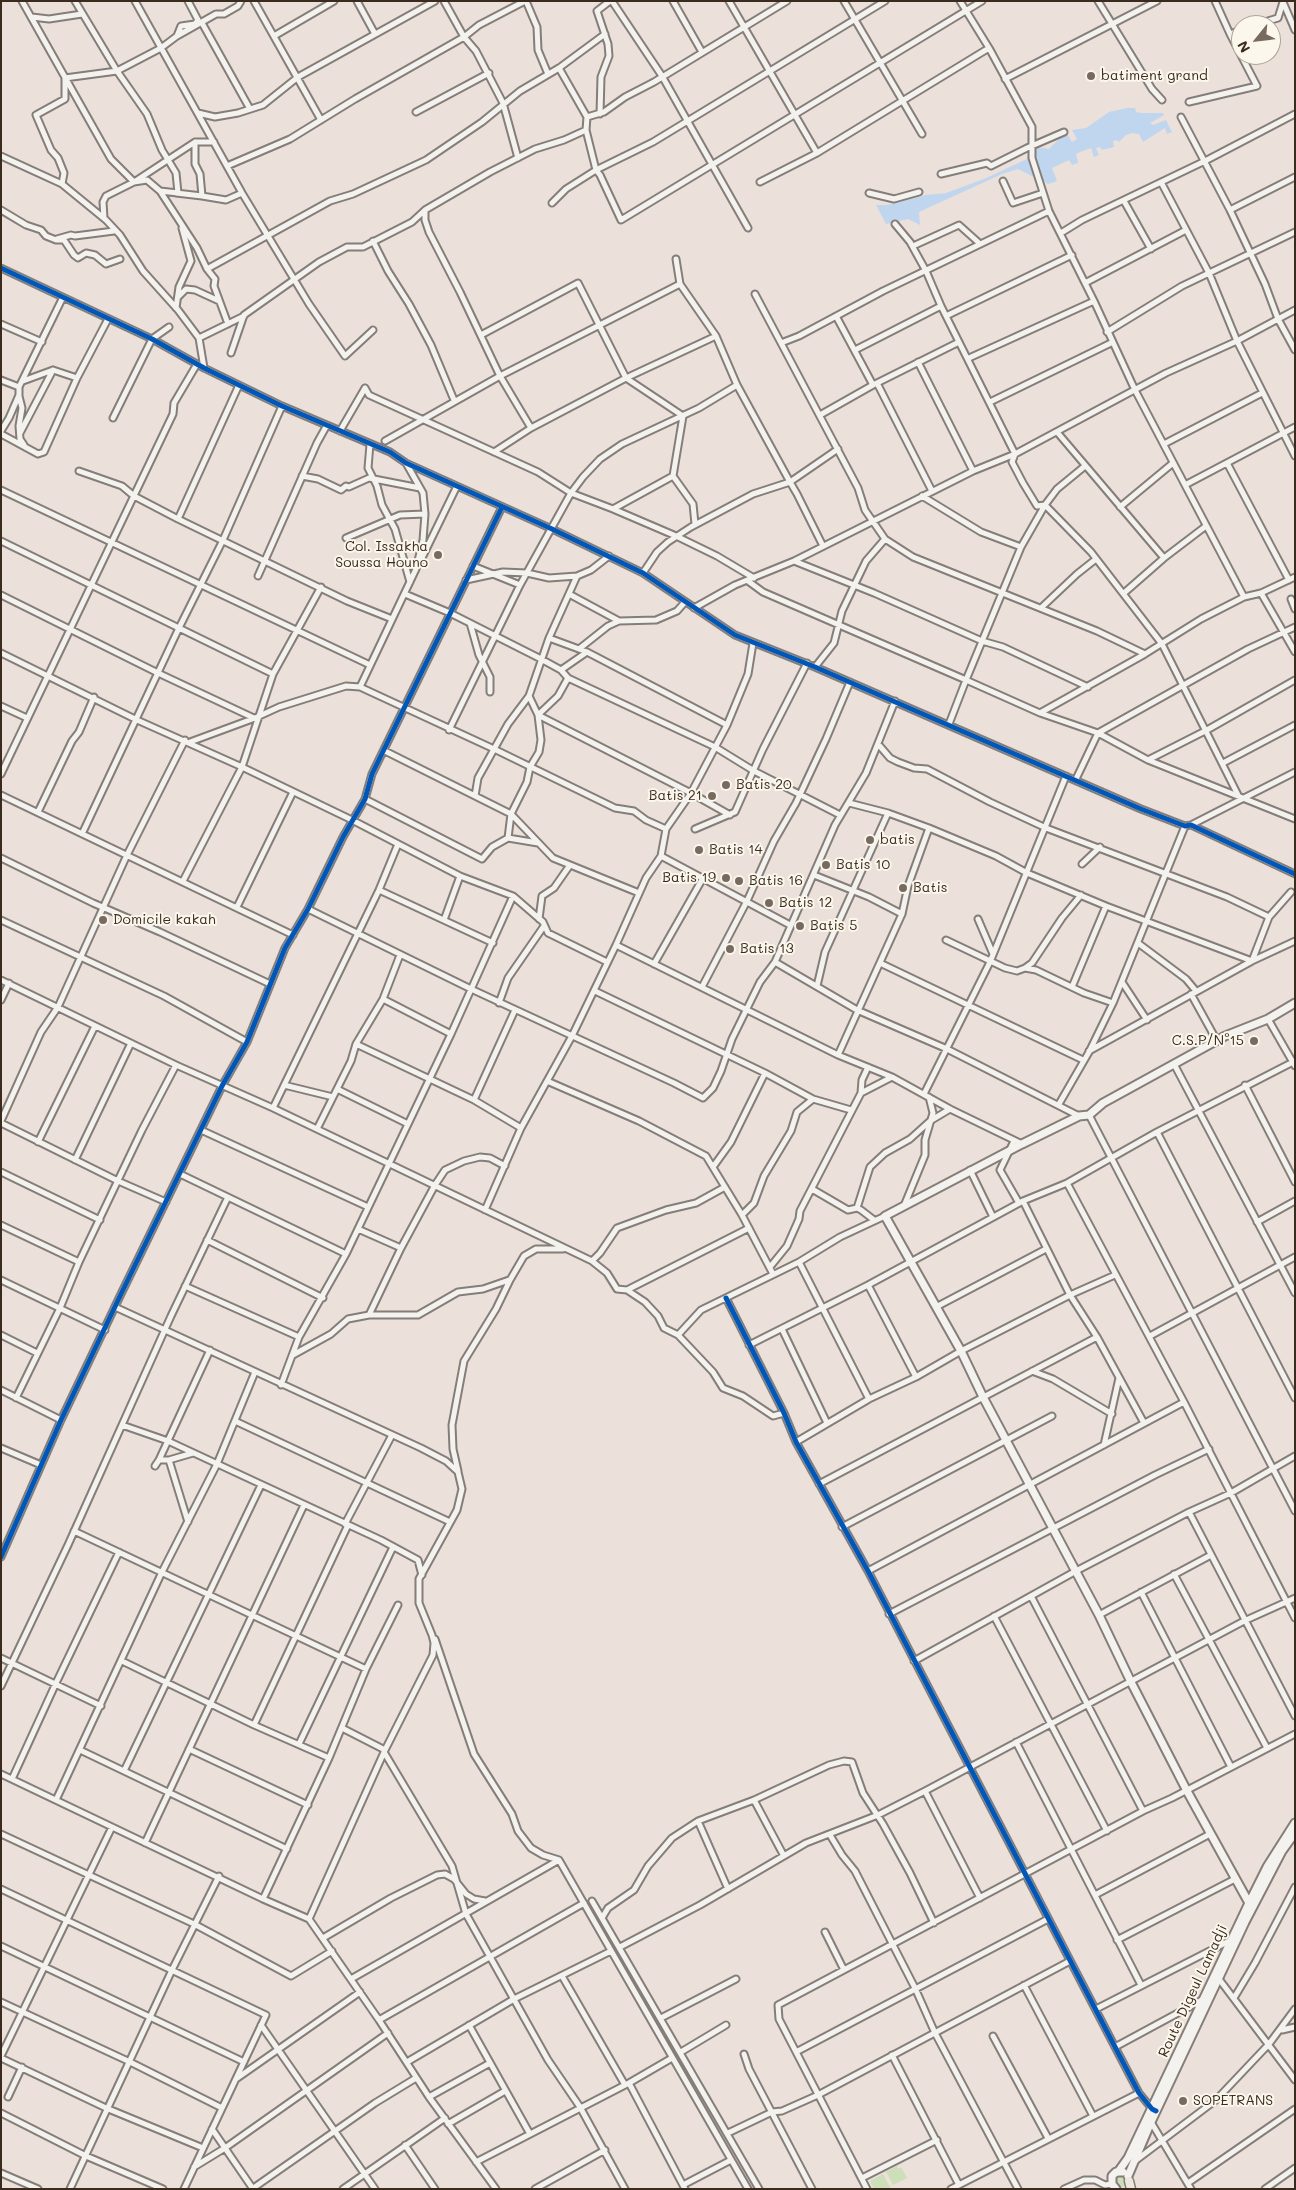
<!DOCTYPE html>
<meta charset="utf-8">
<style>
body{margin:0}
#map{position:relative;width:1296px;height:2190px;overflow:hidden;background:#ebe0da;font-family:Mali,sans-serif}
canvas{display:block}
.frame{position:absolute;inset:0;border:2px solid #3b2a1e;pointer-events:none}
.north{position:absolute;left:1231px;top:15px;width:50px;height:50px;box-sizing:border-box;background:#fbf7ec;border:1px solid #aea59a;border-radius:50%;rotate:241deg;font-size:14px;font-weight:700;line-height:20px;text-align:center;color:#3b2a1e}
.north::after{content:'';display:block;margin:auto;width:18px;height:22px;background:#796a60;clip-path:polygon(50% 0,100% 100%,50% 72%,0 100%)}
</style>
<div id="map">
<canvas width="1296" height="2190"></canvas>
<div class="frame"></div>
<div class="north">N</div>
</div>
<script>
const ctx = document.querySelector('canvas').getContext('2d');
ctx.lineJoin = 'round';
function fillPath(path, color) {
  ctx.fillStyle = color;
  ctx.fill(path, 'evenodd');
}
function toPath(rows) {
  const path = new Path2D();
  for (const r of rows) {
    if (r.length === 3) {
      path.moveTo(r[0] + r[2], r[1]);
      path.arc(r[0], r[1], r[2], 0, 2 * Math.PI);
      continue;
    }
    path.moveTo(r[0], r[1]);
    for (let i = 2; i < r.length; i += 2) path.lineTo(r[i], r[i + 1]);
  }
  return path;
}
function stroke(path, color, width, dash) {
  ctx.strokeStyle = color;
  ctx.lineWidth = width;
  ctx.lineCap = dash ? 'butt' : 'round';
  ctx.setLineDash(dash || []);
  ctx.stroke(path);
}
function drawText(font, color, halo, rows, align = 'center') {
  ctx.font = font + ' Mali,sans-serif';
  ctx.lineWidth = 4;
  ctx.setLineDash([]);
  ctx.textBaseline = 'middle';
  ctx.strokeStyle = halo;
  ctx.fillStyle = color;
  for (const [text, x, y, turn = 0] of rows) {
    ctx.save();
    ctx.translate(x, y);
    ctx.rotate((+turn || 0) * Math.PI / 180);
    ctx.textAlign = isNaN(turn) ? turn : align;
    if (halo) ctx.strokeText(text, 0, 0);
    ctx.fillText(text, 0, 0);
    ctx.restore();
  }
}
fillPath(toPath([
 [897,2166,898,2169,901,2167,907,2178,893,2185,886,2172],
 [883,2174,891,2189,874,2189,870,2181],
 [1121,2181,6]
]), '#ccdfb8');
fillPath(toPath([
 [1127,108,1135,108,1136,112,1142,113,1163,113,1164,115,1150,123,1153,125,1166,120,1172,132,1167,134,1165,128,1143,142,1139,134,1132,133,1126,135,1119,142,1117,140,1113,141,1114,147,1102,150,1100,147,1096,148,1099,155,1094,157,1091,148,1080,152,1076,154,1078,163,1072,165,1069,160,1052,168,1057,181,1048,184,1039,179,1034,162,1034,150,1037,147,1049,149,1066,132,1072,142,1077,139,1072,130,1086,128,1109,112],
 [1031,154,1036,178,1018,169,1002,174,919,212,920,225,908,219,886,224,876,205,887,205,926,195,946,193,984,179,1027,159,1028,155]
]), '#c0d6ee');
const street = toPath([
 [22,1,111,159,134,182,147,180,160,191,197,248,207,269,330,201,353,194,426,160,482,122,520,91,559,68,605,34],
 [75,1,117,71,147,114,162,150,176,173,178,193,160,191],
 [135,1,242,193,309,304,345,356,373,330],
 [254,1,321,120],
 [357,1,375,34],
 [444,1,464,37,476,51,503,103,518,158],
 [526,1,537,27,538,50,548,74],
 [612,1,662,76,748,228],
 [673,1,702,52],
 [729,1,817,153],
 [844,1,922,134],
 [960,1,989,48,1032,127,1032,158,1049,211,1094,301,1135,390,1244,597],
 [1098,1,1152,89,1162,100],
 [1283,2,1295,30],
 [32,17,49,19,82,14],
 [202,23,250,109],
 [1254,25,1278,18,1283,2],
 [1230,34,1241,30],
 [177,36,181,26,195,24,198,20,188,1],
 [274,36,334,1],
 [1005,79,1157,1],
 [1189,102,1257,86,1230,34,1215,1],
 [416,112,489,73],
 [198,113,215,117,238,113,263,105,298,77,435,1],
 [600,114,601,77,609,56,608,44,597,11,610,1],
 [587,117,604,112,625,97,654,82,787,1],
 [1181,117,1230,210,1265,284,1278,319,1295,350],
 [586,130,596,170,653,142,885,1],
 [1,156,62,184,106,220,120,235,143,271,178,310,199,338,244,316],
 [227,166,290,139,355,99,464,37,479,25,525,1],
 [941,174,987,163,991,166,1027,148,1064,132],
 [1003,181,1013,203,1043,193],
 [760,182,817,153,989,48],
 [1161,182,1209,273,1237,341,1295,456],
 [62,184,64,173,58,158,51,150,36,115,65,99,65,78,117,71,161,48,177,36,216,14,224,14,238,6,241,1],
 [176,193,202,196,200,174,195,164,195,142,214,142],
 [869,193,894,199,919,192],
 [202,196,226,200,242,193],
 [1124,201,1151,249],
 [552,203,566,189,596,170,600,175,621,220,982,1],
 [1,210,26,225,41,230,46,236,56,240,64,240,74,255,78,258,86,253,95,255,106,264,120,259],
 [425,210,425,220,429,232,460,292,500,376,531,428],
 [1230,210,1295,177],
 [104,218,103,202,106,196,134,182,195,142],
 [895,224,910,242,926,271,941,306,1015,454,1012,462,1023,483,1037,506,1045,505,1091,552,1162,644,1238,795],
 [1061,233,1082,220,1205,161,1295,114],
 [57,239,71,235,75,236,114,231,113,229],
 [373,241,388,271,409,304,431,345,454,400],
 [913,246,959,225,978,242],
 [676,259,680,284,716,336,737,385,790,482,797,494,823,546],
 [1,268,152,339,204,368,282,406,390,452,406,463,552,529,643,573,735,635,815,667,1141,809,1185,826,1191,825,1295,874],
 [207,269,215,279,214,286,228,324],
 [1085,283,1186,230],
 [755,294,858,488,865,510,885,539,913,557,1097,631,1145,654],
 [178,297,186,289,195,290,219,301],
 [176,308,179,287,191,261,182,228],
 [836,316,873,385],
 [946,316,1072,255],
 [1,324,42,342],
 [1107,332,1182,286,1295,232],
 [481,335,578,283,626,378,683,416,673,476,693,504,695,524],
 [199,338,204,368],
 [781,343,799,336,883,291,1049,211],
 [855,350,941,306],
 [231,353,244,315,319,262,347,247,363,247,412,222,425,210,490,172,535,149,564,140,586,130,587,117,559,68],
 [969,358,1094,301],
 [918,362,973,471],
 [1,380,19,387],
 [23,381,53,370,77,378],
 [877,383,932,491],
 [365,388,369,395,538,472,571,493,613,509,676,536,717,556,754,578],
 [19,396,22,408,19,426,20,439,24,445],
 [990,402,1113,342],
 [820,415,873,385,959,342],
 [113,418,152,339,169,327],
 [1,431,9,418,19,395,19,387,63,297],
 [340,431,365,388],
 [1057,432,1164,558],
 [20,433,53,370],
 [1,434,38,454,44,452,77,378,108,319],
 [385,441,500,376,680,284],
 [370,444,368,468,377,486,382,505,395,529,410,582],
 [1164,444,1262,393],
 [494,452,531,428,626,378,716,336],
 [1227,463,1289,580],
 [79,471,122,486,134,496,178,519,347,601,392,619],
 [302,476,318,479,341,490,346,486,349,487,369,478,420,488],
 [1185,485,1295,427],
 [1,490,370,665],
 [922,496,981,532,1021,547],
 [1120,507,1173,463],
 [613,509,673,476],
 [178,519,239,385],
 [346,538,400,515,425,514],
 [1,541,273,674],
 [794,561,874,593,982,641,1003,647,1088,687],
 [420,562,457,486],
 [473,566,520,585],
 [643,573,657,552,668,542,691,527,753,494,790,482,838,449],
 [258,576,317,443,327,425],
 [466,580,503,572,527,573,549,578,577,576,591,570,609,556],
 [748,581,763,592,966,680,1021,547,1045,505,1057,489,1085,466],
 [1124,593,1164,558,1206,526],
 [1261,593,1295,652],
 [405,594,450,613,541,659,561,670,568,678,715,747,754,771,840,815],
 [569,594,619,621],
 [1,595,158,673,256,719],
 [1291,599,1295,609],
 [694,608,735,585,794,561,973,471,1015,454,1166,373,1237,341,1295,310],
 [1041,608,1077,574,1096,559],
 [470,623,479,655,490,677,490,692],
 [549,638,587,652,727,725],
 [579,649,608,626,619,621,656,620,677,611,685,602],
 [1,653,137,720,242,767,352,820,460,876,513,896,543,922,548,933,607,962],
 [815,667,834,643,842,611,866,561,885,539],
 [561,670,587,652],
 [360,687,416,569,423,540,425,514,423,493,406,463],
 [529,696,538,715,691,793,730,815],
 [1,706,27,718],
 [1040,713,1145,654,1201,619,1244,597,1261,593,1295,577],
 [949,724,966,680,1040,713,1098,733,1148,760,1295,819],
 [449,730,520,585,571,493,583,477,600,459,622,444,699,408,737,385],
 [190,742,255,718,279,707,346,686,360,687,494,749,615,808,634,811,646,820,666,829],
 [878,744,890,758,898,762,914,768,927,769,990,802,1046,828,1227,897,1269,917],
 [385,751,511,814,553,858,639,893],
 [1148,760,1207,730,1295,680],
 [1223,763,1295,725],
 [1,774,173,414,174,403,197,364],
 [1076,779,1098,733,1248,649,1295,627],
 [1,795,293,935],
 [475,796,478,778,508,724,529,696,549,638,577,576],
 [365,799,482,859,492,847,508,838],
 [849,803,888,813,929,828,996,856,1027,873,1106,906,1252,961,1269,917,1291,892],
 [38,812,72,741,79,732,94,697],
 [1191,825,1295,772],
 [695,829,735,812,763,749,807,663],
 [82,834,179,628,223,540,282,406],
 [538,843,508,838,511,814,527,782,530,767,539,752,541,740,538,715,558,696,568,678],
 [661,856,790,925],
 [1,858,93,903,160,932,270,984],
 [1082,864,1100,847],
 [814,875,869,897,902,914],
 [183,881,242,767,273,674,321,587],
 [379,890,493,943],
 [237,907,293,792],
 [308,909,471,989,674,1083,703,1098,713,1088,721,1071,732,1039,760,982,775,962,835,825,866,773,895,701],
 [539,919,542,896,554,888,570,865],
 [978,919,993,954],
 [1,920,164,996,247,1042],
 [444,920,460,876],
 [946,940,1005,968,1017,971,1025,968,1036,970,1084,993,1113,1003],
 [1138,943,1186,979,1196,991],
 [616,945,838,1055,892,1077,950,1109,1022,1144],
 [775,962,857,1010,947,1049,1079,1116],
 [880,963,1083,1060],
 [654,964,703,878],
 [1025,968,1032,963,1062,918,1081,895],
 [1,980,176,1065,273,1108,592,1261,607,1273,617,1289,627,1290,645,1302,658,1316,664,1328,678,1335,713,1372,723,1388,743,1396,773,1416,784,1413],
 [1122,982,1147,1020],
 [817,986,825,952,888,813],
 [702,987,747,901,774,841,796,803,826,739,850,682],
 [1072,987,1106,906],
 [595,991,765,1073,813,1099,851,1110],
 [1191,994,1217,1041],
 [383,999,451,1034],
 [1,1000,9,983],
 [499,1003,508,978,544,926],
 [1268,1019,1295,1066],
 [356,1044,474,1100,521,1128],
 [1089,1051,1252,961,1295,941],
 [838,1055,902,914,908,886,929,828],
 [1174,1064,1295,1293],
 [547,1081,639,1121,706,1156,742,1215,773,1274],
 [284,1085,333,1097],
 [1245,1085,1295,1182],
 [337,1089,408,1124],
 [861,1093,892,1077],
 [924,1094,990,962,1066,776],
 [474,1100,515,1010],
 [1059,1104,1089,1052,1113,1003,1185,826],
 [273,1108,379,890,398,844],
 [1089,1115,1295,1511],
 [1,1121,41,1032,58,1007,127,855,185,740],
 [1,1123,118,1181,166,1202],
 [317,1129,351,1061,356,1044,383,999,400,955],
 [201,1130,368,1207],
 [1157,1132,1295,1398],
 [1014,1141,1000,1170,1019,1203],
 [38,1142,95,1026],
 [75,1160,131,1043],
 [713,1167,731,1142,765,1073],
 [970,1170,993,1217],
 [1,1172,100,1220],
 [180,1174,346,1254],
 [1067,1183,1184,1402,1295,1618],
 [812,1189,848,1210,857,1208,861,1210,874,1220],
 [1023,1201,1070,1295,1097,1337,1144,1423],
 [904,1206,925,1155,925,1140,933,1113,929,1097],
 [857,1208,870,1167,885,1153,910,1139,930,1121,950,1109],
 [485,1210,521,1128,572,1036,616,945,646,878,661,856,666,829,691,793,727,725,748,674,753,643],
 [742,1215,754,1203,764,1176,791,1131,797,1112,813,1099],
 [1257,1222,1295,1201],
 [1,1225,79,1262],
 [358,1229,401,1248],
 [207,1240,323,1298],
 [592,1261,600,1253,617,1228,666,1210,696,1203,725,1187],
 [799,1262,869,1399],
 [770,1267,787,1246,799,1219,800,1211,861,1093,862,1080,868,1067],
 [1,1280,105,1330],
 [868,1285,916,1377],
 [185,1286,299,1337],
 [627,1290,749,1228],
 [726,1298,784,1413,796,1442,868,1571,1115,2047,1139,2093,1153,2110],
 [115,1307,421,1448,446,1461,458,1472,462,1489,457,1510,419,1579,419,1603,432,1635,434,1643,433,1655,385,1750,309,1919],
 [936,1307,1046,1249],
 [369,1315,401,1248,435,1185,445,1170,464,1161,480,1157,490,1158,505,1166],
 [782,1329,827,1423],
 [1,1335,37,1353],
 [678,1335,701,1310,799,1262,840,1237,885,1216],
 [1150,1336,1295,1257],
 [749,1345,868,1285,1023,1201,1067,1183,1157,1132,1295,1061],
 [293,1355,331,1334,348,1319,369,1315,418,1315,458,1292,483,1289,509,1280],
 [1032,1371,1053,1379,1112,1414],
 [281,1385,299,1337,346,1254,451,1034,513,896],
 [1,1390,61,1420],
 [16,1398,60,1308,79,1262,142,1130,176,1065],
 [235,1421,450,1522],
 [122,1425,168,1441,381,1540,418,1560,422,1575],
 [796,1442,869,1399,916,1377,961,1351,1070,1295,1115,1275],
 [1104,1445,1119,1378],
 [1,1448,41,1465],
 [159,1460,210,1350],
 [169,1460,188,1522],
 [155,1466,159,1460,169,1460,193,1453],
 [458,1471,453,1449,452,1425,464,1361,496,1309,510,1280,524,1256,536,1249,563,1249],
 [819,1484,1097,1337],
 [1189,1512,1295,1716],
 [345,1524,392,1435],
 [842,1527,1052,1416],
 [74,1531,366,1669],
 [1,1557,61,1420,121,1294,222,1086,247,1042,285,948,308,909,343,837,365,799,372,774,502,507],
 [868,1571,1184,1402],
 [1174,1574,1267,1748],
 [1141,1592,1231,1767],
 [1031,1596,1143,1811],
 [889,1614,1155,1475,1209,1449],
 [1099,1615,1211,1555],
 [994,1616,1107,1831],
 [435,1639,474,1754,512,1814,518,1831,531,1848,543,1855,559,1860,748,2189],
 [1,1658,101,1706],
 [122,1661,254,1725,329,1758],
 [914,1661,1076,1571,1189,1512,1231,1493,1295,1456],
 [1,1686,68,1545,171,1316,228,1197],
 [254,1725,348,1525],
 [342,1728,385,1750],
 [1016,1742,1141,1985],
 [299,1744,393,1547],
 [189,1749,308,1805],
 [80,1750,287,1849],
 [384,1752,452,1866,466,1914,548,2060,580,2107,625,2189],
 [124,1771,261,1485],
 [1,1774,263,1899,309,1919,379,2020,429,2097,496,2189],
 [12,1779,56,1683,119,1552],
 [925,1791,980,1898],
 [56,1800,162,1572,217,1464,255,1372],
 [754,1800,784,1856],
 [698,1821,728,1889],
 [1,1834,194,1924,291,1976,332,1951],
 [830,1835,842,1855,855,1871,915,1988,935,2033,1018,2189],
 [145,1843,304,1505],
 [1,1889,266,2015,184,2189],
 [1095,1895,1210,1834],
 [263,1899,329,1758,366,1669,398,1605],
 [592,1901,759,2189],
 [602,1918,608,1908,634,1890,648,1866,672,1838,698,1821,754,1800,829,1765,844,1761,852,1762,863,1793,883,1824,910,1873,934,1923],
 [825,1932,844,1970],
 [323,1938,391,1898,437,1875,445,1874,454,1879,466,1894,474,1899,485,1901],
 [1117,1940,1235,1879],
 [1,1946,244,2062],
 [620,1947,700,1905,806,1843,878,1815,925,1791,1244,1621,1295,1598],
 [562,1976,625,2085],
 [351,1979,559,1860],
 [1219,1979,1295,2080],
 [1024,1985,1093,2116],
 [1234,1998,1255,1963,1295,1887],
 [1,2002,130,2062,222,2108],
 [1096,2009,1231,1940],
 [661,2018,736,1979],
 [379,2020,584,1903],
 [261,2025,375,2189],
 [469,2025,530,2134],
 [1282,2030,1295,2027],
 [993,2036,1048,2138],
 [1115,2047,1202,2000],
 [681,2052,726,2025],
 [796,2052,1048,1919],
 [744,2054,749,2069,812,2189],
 [892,2055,959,2185],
 [1,2056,112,1827],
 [1,2058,106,2108,203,2148],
 [407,2062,514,1999,611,1951],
 [236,2079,360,1992],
 [629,2083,685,2189],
 [8,2097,22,2067],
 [429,2097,490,2063],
 [1,2113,86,2156,163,2189],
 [1151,2122,1191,2189],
 [448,2124,505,2091],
 [212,2129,253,2189],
 [728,2133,772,2112,782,2111,818,2095,1070,1961],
 [405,2145,435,2189],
 [1135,2161,1216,2100,1269,2044,1295,2009],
 [476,2162,629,2083,672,2058],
 [194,2167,225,2148,388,2033],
 [1,2173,38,2189],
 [862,2178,937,2140],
 [1188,2183,1295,2109],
 [683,2185,731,2160],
 [70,2189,172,1970,219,1876],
 [252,2189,375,2103,416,2078],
 [343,2189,445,2118],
 [535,2189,605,2150],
 [867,2189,779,2019,778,2005,1143,1811,1172,1798,1295,1734],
 [951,2189,1139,2093],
 [1064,2189,1084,2180,1095,2180,1105,2185,1112,2184],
 [1265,2189,1295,2168]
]);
const secondary = toPath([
 [1249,1903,1187,1791,1131,1682,1099,1615,983,1397,961,1351,885,1216,1022,1144,1079,1116,1089,1115,1103,1103,1225,1036,1268,1019,1295,1003],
 [1118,2172,1128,2158,1249,1903,1267,1867,1295,1823],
 [1128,2176,1151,2122,1245,1922,1282,1851,1295,1833],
 [1116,2189,1112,2184,1112,2176,1116,2172,1123,2172]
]);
const primary = toPath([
 [1129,2181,1131,2189]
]);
stroke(street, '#857d78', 9);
stroke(secondary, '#857d78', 11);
stroke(primary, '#857d78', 11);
stroke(street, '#f4f2ee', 5);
stroke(secondary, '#f4f2ee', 7);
stroke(primary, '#eee7de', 8);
stroke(toPath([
 [1,268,152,339,204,368,282,406,390,452,406,463,552,529,643,573,735,635,815,667,1141,809,1185,826,1191,825,1295,874],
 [726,1298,784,1413,796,1442,868,1571,1115,2047,1139,2093,1152,2109,1156,2111],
 [1,1557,61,1420,121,1294,222,1086,247,1042,285,948,308,909,343,837,365,799,372,774,502,507]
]), '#0057b8', 5);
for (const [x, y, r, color] of [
 [1091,76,5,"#796a60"],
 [438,555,5,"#796a60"],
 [726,785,5,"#796a60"],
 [712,796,5,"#796a60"],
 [870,840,5,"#796a60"],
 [699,850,5,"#796a60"],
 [826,865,5,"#796a60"],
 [726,878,5,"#796a60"],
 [739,881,5,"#796a60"],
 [903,888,5,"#796a60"],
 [769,903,5,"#796a60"],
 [103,920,5,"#796a60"],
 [800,926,5,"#796a60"],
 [730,949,5,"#796a60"],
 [1254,1041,5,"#796a60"],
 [1183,2101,5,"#796a60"]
]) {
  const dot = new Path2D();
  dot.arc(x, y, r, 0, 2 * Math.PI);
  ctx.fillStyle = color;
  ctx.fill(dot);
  stroke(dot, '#fbf7ec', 2);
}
drawText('14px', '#3b2a1e', '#fbf7ec', [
 ["batiment grand",1101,76],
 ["Col. Issakha",428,547,"right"],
 ["Soussa Houno",428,563,"right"],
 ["Batis 20",736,785],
 ["Batis 21",702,796,"right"],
 ["batis",880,840],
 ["Batis 14",709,850],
 ["Batis 10",836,865],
 ["Batis 19",716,878,"right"],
 ["Batis 16",749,881],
 ["Batis",913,888],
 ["Batis 12",779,903],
 ["Domicile kakah",113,920],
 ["Batis 5",810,926],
 ["Batis 13",740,949],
 ["C.S.P/N°15",1244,1041,"right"],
 ["SOPETRANS",1193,2101]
], 'left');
drawText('14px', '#3b2a1e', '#fbf7ec', [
 ["Route Digeul Lamadji",1193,1991,-65]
]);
</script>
